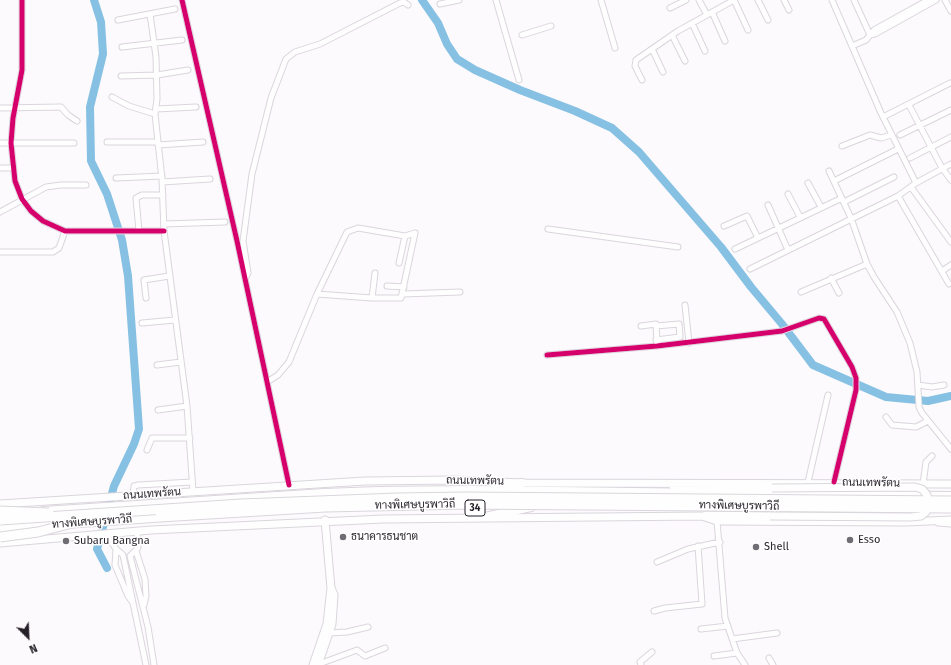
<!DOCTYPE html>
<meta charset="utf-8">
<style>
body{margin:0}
#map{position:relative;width:951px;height:665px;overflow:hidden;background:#fcfafd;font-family:"Fira Sans",sans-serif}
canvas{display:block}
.north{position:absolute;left:8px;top:617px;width:40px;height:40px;-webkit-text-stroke:3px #fff;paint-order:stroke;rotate:156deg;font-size:11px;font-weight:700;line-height:16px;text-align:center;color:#251f28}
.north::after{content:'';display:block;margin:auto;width:14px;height:18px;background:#251f28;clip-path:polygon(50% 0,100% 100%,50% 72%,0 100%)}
</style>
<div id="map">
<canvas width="951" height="665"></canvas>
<div class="north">N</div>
</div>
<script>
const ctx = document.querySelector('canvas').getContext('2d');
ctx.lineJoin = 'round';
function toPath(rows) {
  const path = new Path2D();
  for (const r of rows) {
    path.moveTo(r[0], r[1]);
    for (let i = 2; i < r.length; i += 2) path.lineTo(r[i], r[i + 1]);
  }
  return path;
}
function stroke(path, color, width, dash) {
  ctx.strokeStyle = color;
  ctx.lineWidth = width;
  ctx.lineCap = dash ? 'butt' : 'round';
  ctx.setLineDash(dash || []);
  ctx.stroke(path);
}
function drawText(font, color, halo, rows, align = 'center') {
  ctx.font = font + ' "Fira Sans",Sarabun,sans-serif';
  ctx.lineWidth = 3;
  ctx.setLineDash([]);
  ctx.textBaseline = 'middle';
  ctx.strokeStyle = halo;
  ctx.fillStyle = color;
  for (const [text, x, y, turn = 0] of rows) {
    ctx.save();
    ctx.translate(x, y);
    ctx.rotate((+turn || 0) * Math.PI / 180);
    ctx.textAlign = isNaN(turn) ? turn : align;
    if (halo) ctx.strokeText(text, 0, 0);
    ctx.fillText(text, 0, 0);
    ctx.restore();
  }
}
stroke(toPath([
 [94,0,101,22,103,54,90,107,91,161,107,194,122,240,128,276,139,429,134,444,114,486,97,549,107,568],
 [422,0,438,23,447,44,457,59,475,70,520,90,575,111,612,128,639,152,721,247,751,287,782,324,813,365,886,397,928,401,951,396]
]), '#86c0e3', 8);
const minor = toPath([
 [22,0,22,70,13,118,11,143,15,181,22,199,31,211,43,221,65,231,164,231],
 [182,0,237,241,289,485],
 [496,0,519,80],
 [601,0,615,48],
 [699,0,707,15],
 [734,0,748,30],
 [758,0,768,20],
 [784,0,789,10],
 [832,0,881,113,916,183],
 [854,0,870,35,875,34,936,0],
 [945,0,951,11],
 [440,4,459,0],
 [670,8,686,0],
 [712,12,725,41],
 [150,14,156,57,157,99,155,114,162,179,164,231,187,406,193,491],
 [118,20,175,9],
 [692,23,705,51],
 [522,35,551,26],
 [672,35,685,61],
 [852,46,866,40,874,30,928,0],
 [122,47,182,40],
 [652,49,663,72],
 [121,76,157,75,188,70],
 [642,80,635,66,636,60,678,31,734,0],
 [112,97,129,106,155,114],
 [909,105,942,168,951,180],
 [0,108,61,107,68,115,77,121],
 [156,109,196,107],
 [883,117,950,83],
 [900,135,951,110],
 [107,142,158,142],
 [0,143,74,143],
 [158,145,203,142],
 [842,146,870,135,881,138,891,135],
 [910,158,951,137],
 [0,168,12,168],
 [829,171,851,218,867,264,874,277,897,312,910,343,917,372,919,407,922,413,951,449],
 [116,178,162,176],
 [834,181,898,149],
 [162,182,210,179],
 [808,183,821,207],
 [911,187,951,242],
 [788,194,800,217],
 [898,196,949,284],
 [844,202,894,177],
 [768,205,788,250],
 [0,212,46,187,61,185,86,185],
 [164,224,225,222],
 [724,226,747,216,758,238],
 [548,229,678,247],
 [139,231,136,198,142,195,163,195],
 [735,249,842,198],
 [0,252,53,252,59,248,65,231],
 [750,269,898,196,916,183,951,164],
 [942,271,951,265],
 [831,278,839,293],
 [245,279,248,273,243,241,252,174,271,98,286,59,295,52,320,44,400,3,404,2,408,5],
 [387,286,404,287],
 [801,292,867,264],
 [317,294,372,298,401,298,415,233,405,236],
 [403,294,460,292],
 [146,298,144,280,169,276],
 [372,298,375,273],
 [685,305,689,343],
 [142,323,175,320],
 [641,326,656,324,657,343],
 [656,326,679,324,680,337,656,340],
 [547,355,657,346,782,331,819,318,824,319,852,367,856,378,856,390,834,482],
 [157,365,181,362],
 [267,382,278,375,289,362,317,294,347,232,358,228,405,236,399,263],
 [918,385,932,387,944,385],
 [158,410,187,406],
 [886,417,892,425,916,427,928,421],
 [147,450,152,438,190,438],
 [808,482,828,395],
 [923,484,926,462,932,456],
 [133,495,134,486,138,485,192,482],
 [717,521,725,618,737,653,745,665],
 [938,523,951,524],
 [137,531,138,548,130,556,148,627,154,665],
 [106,534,116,549,123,555,146,665],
 [116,549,115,565,128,596,133,603],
 [136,551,145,579,146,596,144,605],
 [657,562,688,549,720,542],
 [654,611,665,608,702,604,698,546],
 [701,629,728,626],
 [329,633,347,632,368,627],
 [732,639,777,633],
 [714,656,737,653],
 [769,658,773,665],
 [319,664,357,650,365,656,385,648],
 [641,665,640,662,652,652]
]);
const secondary = toPath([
 [673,486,772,488],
 [0,504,365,481,454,480,522,483,951,484],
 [706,515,770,516],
 [0,543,151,530,383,519,702,516,717,521,906,522,951,520],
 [313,665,327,624,331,588,325,520],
 [318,665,332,624,334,595,331,588]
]);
const trunk = toPath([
 [496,486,522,483],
 [43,511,324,493,378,491,472,490,951,496],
 [485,517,531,507]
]);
const motorway = toPath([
 [0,528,160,517]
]);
stroke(minor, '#dad6dc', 7);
stroke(secondary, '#dad6dc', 9);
stroke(trunk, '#dad6dc', 10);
stroke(motorway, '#dad6dc', 11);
stroke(minor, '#fffeff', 5);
stroke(secondary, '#fffeff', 7);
stroke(trunk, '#fffeff', 8);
stroke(motorway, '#fffeff', 9);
const secondaryBridge = toPath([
 [770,516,911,517,921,516,926,512,929,503,927,495,922,489,915,487,772,488]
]);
const motorwayBridge = toPath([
 [0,511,49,513],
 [160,517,325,507,466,504,951,508],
 [0,520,241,504,397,498,465,497,951,501],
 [0,537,38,532,72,523]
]);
stroke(secondaryBridge, '#dad6dc', 9, []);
stroke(motorwayBridge, '#dad6dc', 11, []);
stroke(secondaryBridge, '#fffeff', 7);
stroke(motorwayBridge, '#fffeff', 9);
stroke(toPath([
 [22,0,22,70,13,118,11,143,15,181,22,199,31,211,43,221,65,231,164,231],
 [182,0,237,241,289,485],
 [547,355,657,346,782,331,819,318,824,319,852,367,856,378,856,390,834,482]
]), '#d6006c', 5);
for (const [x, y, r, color] of [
 [343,537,4,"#706c73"],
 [850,540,4,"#706c73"],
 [66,541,4,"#706c73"],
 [756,547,4,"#706c73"]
]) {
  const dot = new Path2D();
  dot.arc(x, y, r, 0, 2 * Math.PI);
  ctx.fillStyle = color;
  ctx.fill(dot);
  stroke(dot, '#fff', 1.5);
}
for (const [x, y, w] of [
 [475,508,20]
]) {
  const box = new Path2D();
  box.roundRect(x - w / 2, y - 8, w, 16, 3);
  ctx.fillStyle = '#fff';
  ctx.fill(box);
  stroke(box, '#251f28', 1);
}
drawText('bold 10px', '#251f28', null, [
 ["34",475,508]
]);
drawText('11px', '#251f28', '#fff', [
 ["ถนนเทพรัตน",475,481,1],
 ["ถนนเทพรัตน",871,483,1],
 ["ถนนเทพรัตน",152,494,-4],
 ["ทางพิเศษบูรพาวิถี",415,505,-1],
 ["ทางพิเศษบูรพาวิถี",739,506,1],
 ["ทางพิเศษบูรพาวิถี",92,522,-4]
]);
drawText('11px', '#251f28', '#fff', [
 ["ธนาคารธนชาต",351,537],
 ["Esso",858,540],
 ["Subaru Bangna",74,541],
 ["Shell",764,547]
], 'left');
</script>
